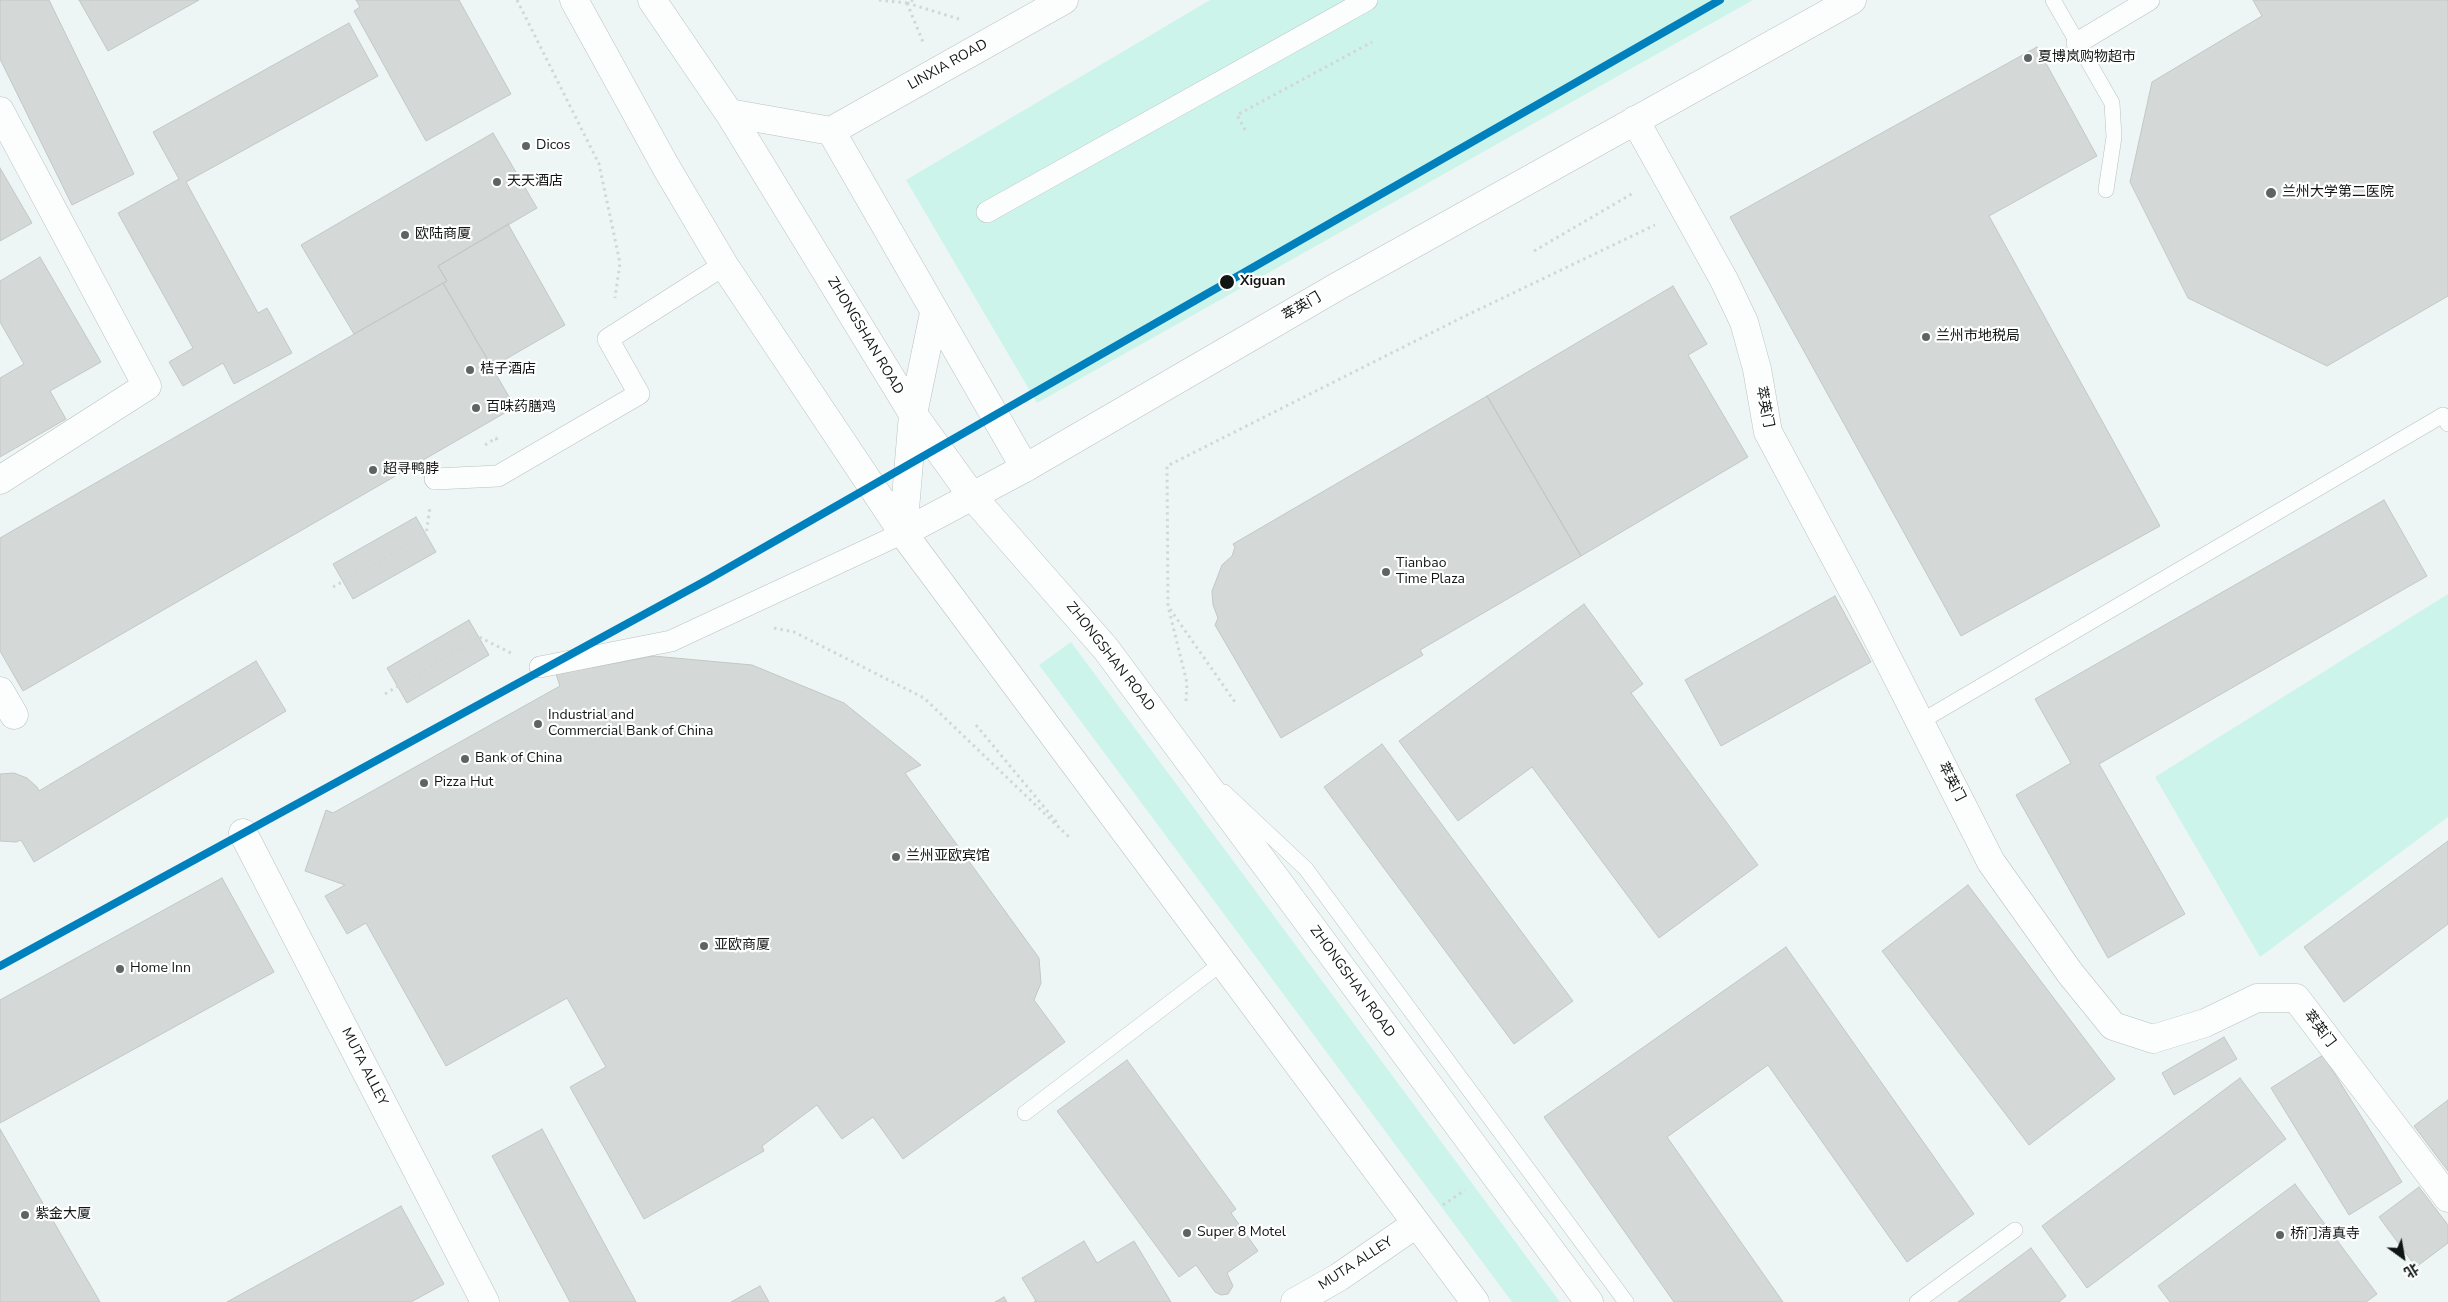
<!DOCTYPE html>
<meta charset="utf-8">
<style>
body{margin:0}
#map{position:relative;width:2448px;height:1302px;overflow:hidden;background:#eef6f5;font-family:"Nunito Sans","Noto Sans SC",sans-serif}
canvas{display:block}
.north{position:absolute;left:2378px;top:1232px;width:50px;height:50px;-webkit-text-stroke:4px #fff;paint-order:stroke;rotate:148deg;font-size:14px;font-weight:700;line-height:20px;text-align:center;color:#111614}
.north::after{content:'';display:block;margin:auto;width:18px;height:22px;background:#111614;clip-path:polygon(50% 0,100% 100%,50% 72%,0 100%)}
</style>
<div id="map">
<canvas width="2448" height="1302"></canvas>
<div class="north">北</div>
</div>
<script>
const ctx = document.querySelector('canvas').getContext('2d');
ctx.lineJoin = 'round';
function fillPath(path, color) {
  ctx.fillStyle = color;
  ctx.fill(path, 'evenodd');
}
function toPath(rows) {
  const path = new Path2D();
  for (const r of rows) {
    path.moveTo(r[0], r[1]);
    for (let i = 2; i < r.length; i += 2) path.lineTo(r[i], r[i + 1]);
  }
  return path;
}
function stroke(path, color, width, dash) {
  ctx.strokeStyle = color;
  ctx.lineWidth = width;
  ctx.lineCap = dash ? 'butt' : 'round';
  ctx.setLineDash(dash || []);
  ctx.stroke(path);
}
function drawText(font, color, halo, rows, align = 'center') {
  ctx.font = font + ' "Nunito Sans","Noto Sans SC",sans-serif';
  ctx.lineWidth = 4.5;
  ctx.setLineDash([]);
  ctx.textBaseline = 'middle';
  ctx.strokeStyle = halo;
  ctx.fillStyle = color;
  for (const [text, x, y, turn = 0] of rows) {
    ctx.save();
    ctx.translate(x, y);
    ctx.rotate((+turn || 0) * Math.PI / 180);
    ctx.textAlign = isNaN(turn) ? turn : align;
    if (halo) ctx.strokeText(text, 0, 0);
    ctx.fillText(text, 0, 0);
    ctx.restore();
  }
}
fillPath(toPath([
 [1210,0,1753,0,1037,403,906,180],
 [2448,594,2448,817,2260,957,2155,777],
 [1071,642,1560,1302,1512,1302,1039,665]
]), '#ccf4eb');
const building = toPath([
 [0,0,49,0,134,174,72,205,0,59,0,0],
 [79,0,199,0,108,51,79,0],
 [356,0,459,0,511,94,426,141,354,11,360,7,356,0],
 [2253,0,2448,0,2448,296,2327,366,2188,298,2130,182,2152,82,2262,16,2253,0],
 [349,23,378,76,186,182,258,313,267,308,292,353,234,384,223,363,183,386,169,362,193,348,118,213,179,179,153,132,349,23],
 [2037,47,2097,156,1989,216,2160,526,1961,636,1730,217,2037,47],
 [493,133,537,208,438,266,447,281,354,334,301,245,493,133],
 [0,168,32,223,0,241,0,168],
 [508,224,565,325,492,367,443,283,447,281,438,266,508,224],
 [40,257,101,362,50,391,66,419,0,457,0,378,24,364,0,322,0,281,40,257],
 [443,283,515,407,23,691,0,651,0,538,443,283],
 [1673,286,1707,344,1688,355,1748,457,1581,556,1487,396,1673,286],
 [1487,396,1581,556,1420,650,1423,655,1281,738,1215,625,1218,618,1213,605,1212,591,1222,565,1232,556,1235,547,1233,544,1487,396],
 [2384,500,2427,576,2099,764,2185,914,2108,958,2016,795,2071,763,2035,699,2384,500],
 [416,517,436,552,353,599,333,564,416,517],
 [1835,596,1871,662,1721,746,1685,680,1835,596],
 [1584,604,1643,684,1631,693,1758,865,1659,938,1532,767,1458,821,1399,741,1584,604],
 [469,620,489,655,407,703,387,668,469,620],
 [653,656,752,665,844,703,921,765,905,773,1039,958,1041,983,1034,1000,1065,1042,903,1159,873,1117,842,1139,817,1105,762,1146,764,1151,644,1219,570,1087,606,1067,567,998,446,1066,366,923,347,934,325,896,345,885,305,871,326,810,333,813,560,686,556,674,653,656],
 [256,661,286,711,34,862,21,840,16,842,0,841,0,774,14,773,27,778,37,787,39,791,256,661],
 [1382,744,1573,1001,1514,1044,1324,787,1382,744],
 [2448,841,2448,924,2344,1002,2304,947,2448,841],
 [222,878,274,972,0,1123,0,1000,222,878],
 [1968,885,2115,1079,2029,1145,1882,951,1968,885],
 [1786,947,1974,1214,1907,1262,1768,1065,1667,1137,1783,1302,1674,1302,1544,1117,1786,947],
 [2224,1037,2237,1059,2174,1095,2162,1073,2224,1037],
 [2323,1055,2402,1182,2349,1215,2271,1088,2323,1055],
 [1127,1060,1236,1209,1231,1213,1258,1251,1227,1273,1233,1286,1228,1294,1221,1295,1215,1292,1196,1265,1179,1277,1057,1111,1127,1060],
 [2240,1078,2286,1139,2087,1288,2042,1226,2240,1078],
 [2448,1100,2448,1171,2414,1126,2448,1100],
 [0,1129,100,1302,0,1302,0,1129],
 [542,1129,636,1302,570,1302,492,1156,542,1129],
 [2295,1184,2377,1294,2366,1302,2170,1302,2158,1286,2295,1184],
 [2419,1187,2448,1225,2448,1243,2416,1267,2379,1217,2419,1187],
 [401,1206,444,1284,411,1302,227,1302,401,1206],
 [1084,1241,1097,1263,1134,1241,1171,1302,1034,1302,1036,1301,1022,1278,1084,1241],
 [2031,1248,2066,1296,2059,1302,1958,1302,2031,1248],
 [760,1286,769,1302,731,1302,760,1286],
 [1004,1297,1007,1302,995,1302,1004,1297]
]);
fillPath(building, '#d4d9d8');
stroke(building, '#c1c7c6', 1);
const service = toPath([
 [2053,0,2112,103,2114,137,2106,190],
 [1920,722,2443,415,2448,424],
 [1224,792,1306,869,1626,1302],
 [1025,1113,1222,963],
 [1917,1302,2015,1230]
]);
const pedestrian = toPath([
 [2077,43,2149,0],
 [987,212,1367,0],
 [435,479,498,476,639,394,608,339,724,265],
 [540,667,671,641,903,533]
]);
const minor = toPath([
 [0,111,147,386,0,480],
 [1635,120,1724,280,1744,322,1757,369,1768,432,1861,606,1991,862,2070,973,2113,1026,2153,1039,2205,1023,2257,998,2296,998,2448,1198],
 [0,691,14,715],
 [243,833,485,1302],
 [1295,1302,1339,1277,1416,1224]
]);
const primary = toPath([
 [574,0,666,167,724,265,903,533,1475,1302],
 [652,0,729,113,913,414,972,496,1106,649,1589,1302],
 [729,113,831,131],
 [831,131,1025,468],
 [831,131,1064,0],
 [903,533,1025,468,1340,285,1852,0],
 [903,533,913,414,934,313]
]);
stroke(service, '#bac1c0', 16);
stroke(pedestrian, '#bac1c0', 22);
stroke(minor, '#bac1c0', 29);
stroke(primary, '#bac1c0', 29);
stroke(toPath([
 [517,0,599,164,620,263,615,298],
 [879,0,907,3,913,0],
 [907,3,959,19],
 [907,3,923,42],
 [1245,130,1237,115,1372,42],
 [1534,251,1635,192],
 [485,445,496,438,497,441],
 [333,587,426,535,430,507],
 [1170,609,1237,705],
 [774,628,794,632,924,698,1071,839],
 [385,694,479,637,513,654],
 [1186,701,1187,683,1168,606,1167,466,1463,317,1655,225],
 [976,725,1059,825],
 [1443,1205,1465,1190]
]), '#d4d6d6', 3, [2.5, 4]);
stroke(service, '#fcfefe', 15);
stroke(pedestrian, '#fcfefe', 21);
stroke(minor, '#fcfefe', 28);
stroke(primary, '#fcfefe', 28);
stroke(toPath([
 [0,966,707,580,1720,0]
]), '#0080bc', 8);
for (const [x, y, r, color] of [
 [2028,58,5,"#5e6463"],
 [526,146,5,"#5e6463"],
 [497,182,5,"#5e6463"],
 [2271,193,6,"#5e6463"],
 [405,235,5,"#5e6463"],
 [1227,282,8,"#111614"],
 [1926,337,5,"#5e6463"],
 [470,370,5,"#5e6463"],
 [476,408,5,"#5e6463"],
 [373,470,5,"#5e6463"],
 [1386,572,5,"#5e6463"],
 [538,724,5,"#5e6463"],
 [465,759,5,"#5e6463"],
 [424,783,5,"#5e6463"],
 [896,857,5,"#5e6463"],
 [704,946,5,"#5e6463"],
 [120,969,5,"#5e6463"],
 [25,1215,5,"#5e6463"],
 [1187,1233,5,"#5e6463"],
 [2280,1235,5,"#5e6463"]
]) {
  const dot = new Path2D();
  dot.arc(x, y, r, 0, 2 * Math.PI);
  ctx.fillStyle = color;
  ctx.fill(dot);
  stroke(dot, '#fff', 2);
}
drawText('14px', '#111614', '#fff', [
 ["夏博岚购物超市",2038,58],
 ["Dicos",536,146],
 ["天天酒店",507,182],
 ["兰州大学第二医院",2282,193],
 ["欧陆商厦",415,235],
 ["兰州市地税局",1936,337],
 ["桔子酒店",480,370],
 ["百味药膳鸡",486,408],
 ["超寻鸭脖",383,470],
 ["Tianbao",1396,564],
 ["Time Plaza",1396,580],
 ["Industrial and",548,716],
 ["Commercial Bank of China",548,732],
 ["Bank of China",475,759],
 ["Pizza Hut",434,783],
 ["兰州亚欧宾馆",906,857],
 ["亚欧商厦",714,946],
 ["Home Inn",130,969],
 ["紫金大厦",35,1215],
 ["Super 8 Motel",1197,1233],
 ["桥门清真寺",2290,1235]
], 'left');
drawText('14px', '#111614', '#fff', [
 ["LINXIA ROAD",948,65,-29],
 ["萃英门",1302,307,-30],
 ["ZHONGSHAN ROAD",865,336,59],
 ["萃英门",1764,407,79],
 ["ZHONGSHAN ROAD",1110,657,52],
 ["萃英门",1951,782,63],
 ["ZHONGSHAN ROAD",1352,982,54],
 ["萃英门",2319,1029,53],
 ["MUTA ALLEY",364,1067,63],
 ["MUTA ALLEY",1356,1264,-33]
]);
drawText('bold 14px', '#111614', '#fff', [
 ["Xiguan",1240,282]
], 'left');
</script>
